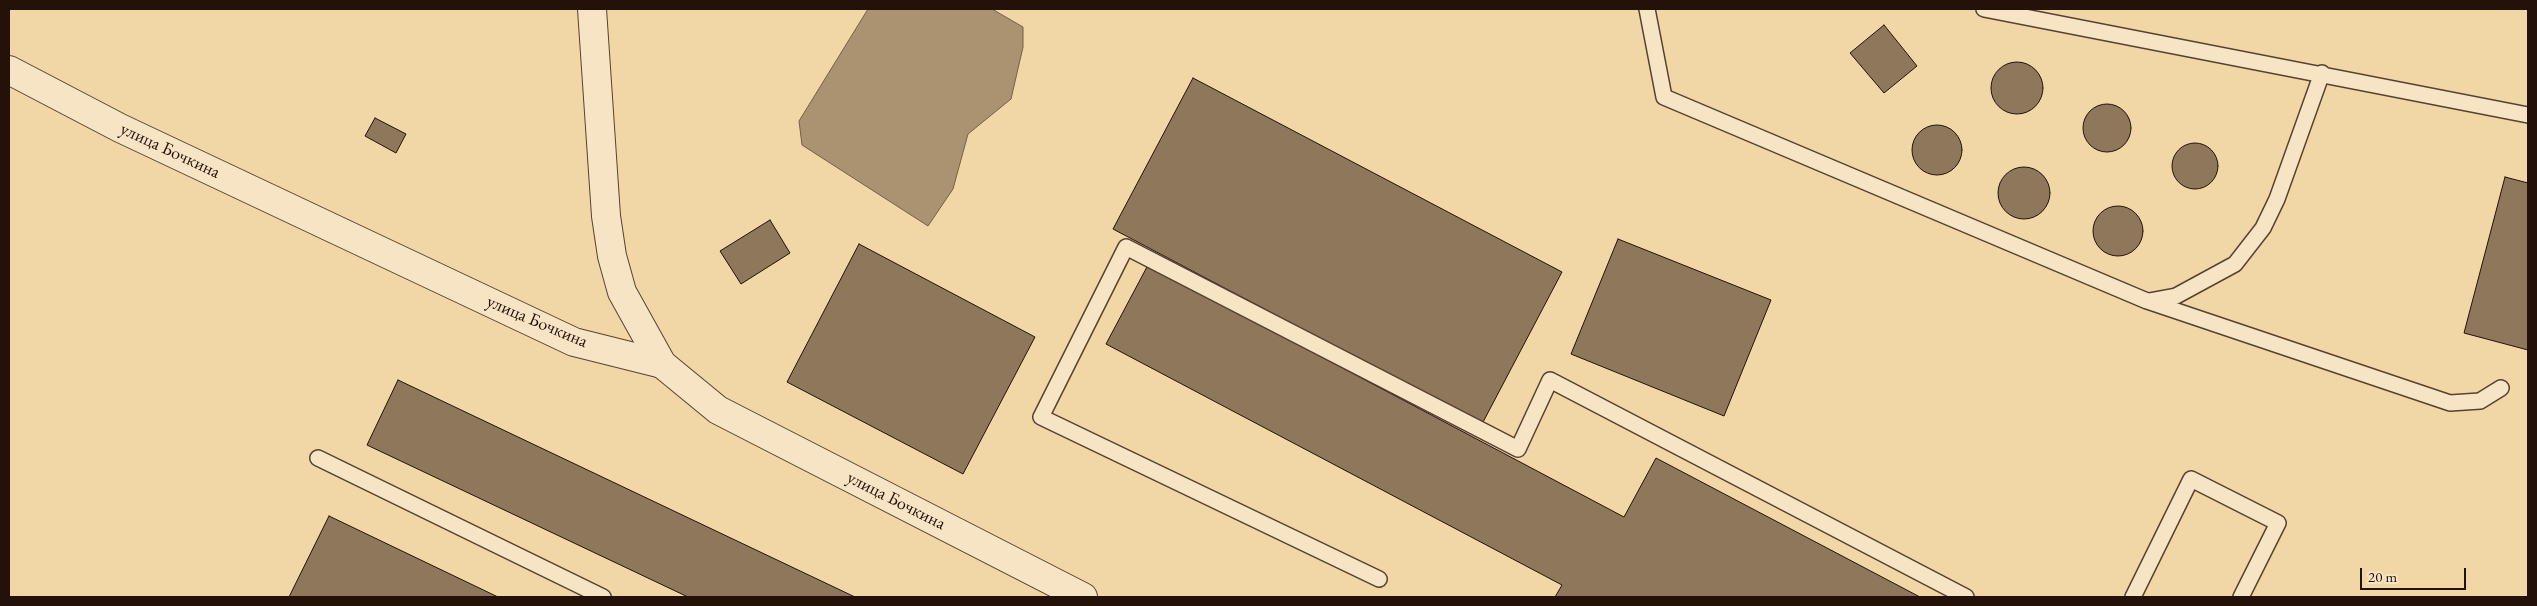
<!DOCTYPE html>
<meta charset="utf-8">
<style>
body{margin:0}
#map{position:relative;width:2537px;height:606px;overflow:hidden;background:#f1d6a6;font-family:"EB Garamond",serif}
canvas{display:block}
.frame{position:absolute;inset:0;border:10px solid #24110a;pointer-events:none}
.scale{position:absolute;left:2360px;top:568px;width:106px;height:22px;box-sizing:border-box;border:2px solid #24110a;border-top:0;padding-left:6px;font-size:15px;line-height:18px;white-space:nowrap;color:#24110a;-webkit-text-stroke:4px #f6e4c5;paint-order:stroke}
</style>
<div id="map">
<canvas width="2537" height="606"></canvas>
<div class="frame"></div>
<div class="scale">20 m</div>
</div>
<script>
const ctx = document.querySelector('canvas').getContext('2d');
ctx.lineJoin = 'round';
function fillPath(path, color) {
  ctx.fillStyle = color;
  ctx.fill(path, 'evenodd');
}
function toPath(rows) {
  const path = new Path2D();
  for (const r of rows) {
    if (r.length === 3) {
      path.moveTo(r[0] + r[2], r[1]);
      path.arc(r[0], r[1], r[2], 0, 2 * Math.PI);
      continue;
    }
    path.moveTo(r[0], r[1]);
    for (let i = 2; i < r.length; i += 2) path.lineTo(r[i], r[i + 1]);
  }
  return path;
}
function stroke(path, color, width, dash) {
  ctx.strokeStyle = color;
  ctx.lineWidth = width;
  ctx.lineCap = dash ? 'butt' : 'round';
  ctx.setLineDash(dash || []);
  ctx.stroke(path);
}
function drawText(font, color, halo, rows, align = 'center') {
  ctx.font = font + ' "EB Garamond",serif';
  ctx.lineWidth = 4;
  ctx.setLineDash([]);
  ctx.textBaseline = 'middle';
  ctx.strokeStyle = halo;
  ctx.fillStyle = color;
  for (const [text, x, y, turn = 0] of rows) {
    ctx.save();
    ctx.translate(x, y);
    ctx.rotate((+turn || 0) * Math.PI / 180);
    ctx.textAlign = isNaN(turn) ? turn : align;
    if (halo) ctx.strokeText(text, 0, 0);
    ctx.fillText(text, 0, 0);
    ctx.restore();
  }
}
const water = toPath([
 [868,9,992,9,1023,27,1023,47,1011,99,968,134,953,189,928,226,802,145,799,121,868,9]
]);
fillPath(water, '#ab9371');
stroke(water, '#755f48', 1);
const building = toPath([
 [1884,25,1917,66,1884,93,1850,53,1884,25],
 [2017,88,26],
 [1193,78,1562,272,1482,424,1113,229,1193,78],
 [2107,128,24],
 [375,118,406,134,396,153,365,136,375,118],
 [1937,150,25],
 [2195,166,23],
 [2024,193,26],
 [2505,177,2528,183,2528,350,2464,333,2505,177],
 [2118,231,25],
 [770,220,790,253,741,284,720,251,770,220],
 [1618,239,1771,300,1724,416,1571,354,1618,239],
 [859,244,1035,337,963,474,787,382,859,244],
 [1148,265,1624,517,1656,458,1920,597,1555,597,1562,585,1106,344,1148,265],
 [398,380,855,597,688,597,367,445,398,380],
 [329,516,498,597,289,597,329,516]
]);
fillPath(building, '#8f775b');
stroke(building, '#24110a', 1);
const service = toPath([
 [1647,9,1664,97,2147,301,2450,403,2480,401,2501,388],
 [1984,9,2528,115],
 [2149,301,2176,296,2235,264,2263,228,2277,199,2322,73],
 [318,458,603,597],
 [1379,579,1041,417,1126,247,1518,449,1550,380,1966,597],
 [2133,597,2191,479,2278,523,2241,597]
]);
const minor = toPath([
 [9,70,120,128,574,342,662,364]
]);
const tertiary = toPath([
 [592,9,606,216,612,256,622,292,662,364,718,410,1083,597]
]);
stroke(service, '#574231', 18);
stroke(minor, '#574231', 30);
stroke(tertiary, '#574231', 30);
stroke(service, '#f6e4c5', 15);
stroke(minor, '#f6e4c5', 28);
stroke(tertiary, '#f6e4c5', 28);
drawText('18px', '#24110a', '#f6e4c5', [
 ["улица Бочкина",170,151,25],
 ["улица Бочкина",537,322,23],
 ["улица Бочкина",896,501,27]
]);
</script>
